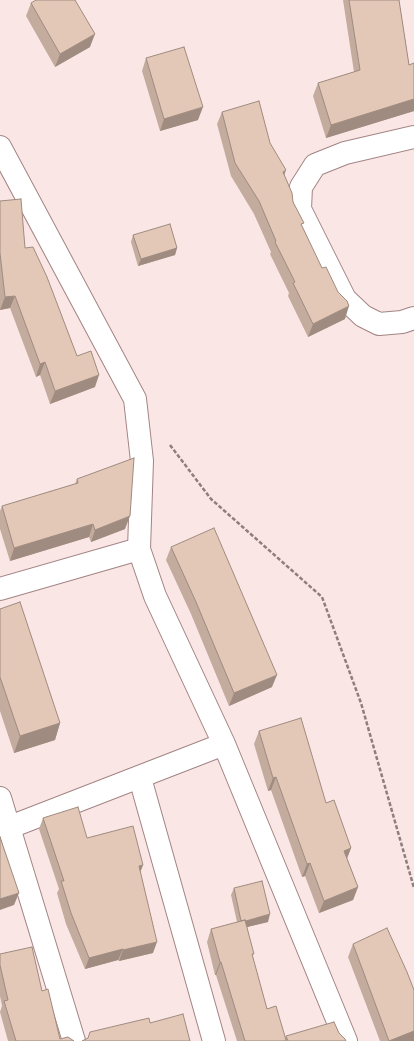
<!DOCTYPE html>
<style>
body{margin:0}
canvas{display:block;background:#fbe6e6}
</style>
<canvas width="414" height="1041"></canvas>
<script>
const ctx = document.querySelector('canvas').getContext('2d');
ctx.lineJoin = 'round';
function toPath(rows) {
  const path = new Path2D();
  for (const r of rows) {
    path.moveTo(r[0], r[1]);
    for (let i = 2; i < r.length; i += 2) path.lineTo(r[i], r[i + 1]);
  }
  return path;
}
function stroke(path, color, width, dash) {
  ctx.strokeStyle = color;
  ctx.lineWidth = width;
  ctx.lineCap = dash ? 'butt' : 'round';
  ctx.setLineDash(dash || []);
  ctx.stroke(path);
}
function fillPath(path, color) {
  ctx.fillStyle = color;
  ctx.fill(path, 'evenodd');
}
const street = toPath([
 [414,137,345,153,315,165,301,187,300,209,345,299,363,316,379,324,402,322,414,318],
 [0,147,135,399,142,461,139,549,155,596,224,744,346,1041],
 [0,589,139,549],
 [140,778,214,1041],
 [0,798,74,1041],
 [10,827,224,744]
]);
stroke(street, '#a38484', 24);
stroke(toPath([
 [170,445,211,499,322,597,361,703,414,888]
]), '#8f7e7e', 2.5, [4, 2]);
stroke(street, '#fff', 22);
fillPath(toPath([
 [343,0,399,0,409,65,414,63,414,111,326,138,313,96,318,83,354,72],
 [31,3,90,47,55,67,26,16],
 [146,58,198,120,160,131,142,71],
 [222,112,270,143,284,175,302,227,345,319,308,337,288,296,289,293,270,254,271,252,254,214,231,176,217,124],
 [0,201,25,248,77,356,95,387,50,404,40,375,36,377,10,308,0,310],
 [133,235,177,248,175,255,138,266,131,242],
 [77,479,125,529,91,542,89,537,10,561,0,529,0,511,2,506,75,484],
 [171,547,272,687,229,706,191,614,166,560],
 [0,609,60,723,55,740,14,753,0,711],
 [259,731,326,803,351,848,347,858,358,887,353,900,319,913,305,876,302,877,271,790,268,791,254,744],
 [43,818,143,865,140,871,153,953,119,961,118,960,85,969,66,924,57,893,59,889,39,829],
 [234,888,268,922,247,927,253,958,267,1009,286,1038,286,1036,339,1033,346,1041,237,1041,216,975,215,975,207,942,211,929,237,922,231,895],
 [353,944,414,1041,380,1041,348,957],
 [0,954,42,991,60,1039,74,1041,8,1041,0,1012,2,1006,0,996]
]), '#c3ab9d');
fillPath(toPath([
 [95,34,90,47,55,67,60,54],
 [414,99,414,111,326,138,331,125],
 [203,107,198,120,160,131,164,119],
 [286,170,282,182,283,172],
 [177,248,175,255,138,266,141,259],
 [15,296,10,308,0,310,5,297],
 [349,306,345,319,308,337,313,324],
 [45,362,40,375,36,377,40,364],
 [99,375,95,387,50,404,55,391],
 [130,516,125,529,91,542,95,530],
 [93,524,89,537,10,561,14,548],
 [277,675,272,687,229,706,234,693],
 [60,723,55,740,14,753,20,736],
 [276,777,271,790,268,791,273,778],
 [351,848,346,861,344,851],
 [310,863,305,876,302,877,307,864],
 [143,865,139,876,139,866],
 [358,887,353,900,319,913,324,901],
 [19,893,14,905,0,910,0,899],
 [270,914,268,922,239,929,241,922],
 [157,942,153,953,119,961,123,950],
 [123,949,118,960,85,969,89,958],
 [220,962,221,962,216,975,215,975],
 [414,1031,414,1041,389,1041]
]), '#9f8b80');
const building = toPath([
 [36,0,75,0,95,34,60,54,31,3,36,0],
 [349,0,399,0,409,65,414,63,414,99,331,125,318,83,360,70,349,0],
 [184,47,203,107,164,119,146,58,184,47],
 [259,101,270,143,286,170,283,172,292,193,293,202,304,223,301,224,322,268,326,267,338,292,347,301,349,306,313,324,293,283,295,282,275,242,276,241,259,201,235,163,222,112,259,101],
 [21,199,25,248,33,247,47,277,77,356,91,351,99,375,55,391,45,362,40,364,15,296,5,297,0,253,0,201,21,199],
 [170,224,177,248,141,259,133,235,170,224],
 [134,458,130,516,95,530,93,524,14,548,2,506,78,483,77,479,134,458],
 [214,528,277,675,234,693,196,602,171,547,214,528],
 [20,602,60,723,20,736,0,677,0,609,20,602],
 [301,718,326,803,334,800,351,848,344,851,358,887,324,901,310,863,307,864,276,777,273,778,259,731,301,718],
 [78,807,87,838,133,826,143,865,139,866,157,942,123,950,123,949,89,958,71,913,61,881,64,881,43,818,78,807],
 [0,837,19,893,0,899,0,837],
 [262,881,270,914,246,921,245,920,241,921,234,888,262,881],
 [245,920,254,954,252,954,267,1009,276,1006,286,1040,284,1041,245,1041,221,962,220,962,211,929,245,920],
 [387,928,407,972,414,990,414,1031,389,1041,353,944,387,928],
 [32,947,42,991,48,989,60,1039,68,1037,74,1041,16,1041,4,1001,8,1000,0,965,0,954,32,947],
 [183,1014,190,1041,82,1041,88,1038,90,1032,149,1018,150,1023,183,1014],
 [334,1022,339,1033,345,1039,346,1041,288,1041,286,1036,334,1022]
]);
fillPath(building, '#e3c7b7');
stroke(building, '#9f8b80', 1);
</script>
